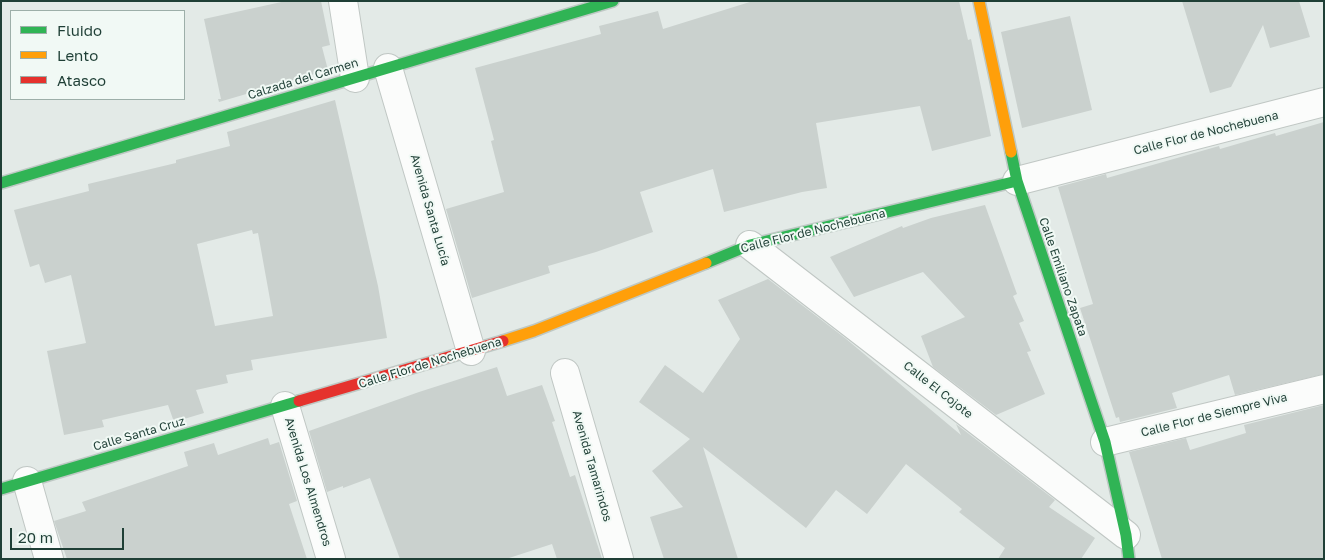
<!DOCTYPE html>
<meta charset="utf-8">
<style>
body{margin:0}
#map{position:relative;width:1325px;height:560px;overflow:hidden;background:#e3eae7;font-family:"Golos Text",sans-serif}
canvas{display:block}
.frame{position:absolute;inset:0;border:2px solid #1f3f36;pointer-events:none}
.legend{position:absolute;left:10px;top:10px;width:175px;height:90px;box-sizing:border-box;background:#f1f9f5;border:1px solid #9dafa9;margin:0;padding:6px 9px;list-style:none;font-size:15px;color:#1f3f36}
.legend li{display:flex;align-items:center;gap:10px;height:25px}
.legend b{width:25px;border:1px solid #9dafa9}
.scale{position:absolute;left:10px;top:528px;width:114px;height:22px;box-sizing:border-box;border:2px solid #1f3f36;border-top:0;padding-left:6px;font-size:15px;line-height:18px;white-space:nowrap;color:#1f3f36;-webkit-text-stroke:4px #f1f9f5;paint-order:stroke}
</style>
<div id="map">
<canvas width="1325" height="560"></canvas>
<div class="frame"></div>
<ul class="legend">
<li><b style="height:6px;background:#30b455"></b>Fluido</li>
<li><b style="height:6px;background:#ff9f0a"></b>Lento</li>
<li><b style="height:6px;background:#e5322d"></b>Atasco</li>
</ul>
<div class="scale">20 m</div>
</div>
<script>
const ctx = document.querySelector('canvas').getContext('2d');
ctx.lineJoin = 'round';
function fillPath(path, color) {
  ctx.fillStyle = color;
  ctx.fill(path, 'evenodd');
}
function toPath(rows) {
  const path = new Path2D();
  for (const r of rows) {
    path.moveTo(r[0], r[1]);
    for (let i = 2; i < r.length; i += 2) path.lineTo(r[i], r[i + 1]);
  }
  return path;
}
function stroke(path, color, width, dash) {
  ctx.strokeStyle = color;
  ctx.lineWidth = width;
  ctx.lineCap = dash ? 'butt' : 'round';
  ctx.setLineDash(dash || []);
  ctx.stroke(path);
}
function drawText(font, color, halo, rows, align = 'center') {
  ctx.font = font + ' "Golos Text",sans-serif';
  ctx.lineWidth = 4;
  ctx.setLineDash([]);
  ctx.textBaseline = 'middle';
  ctx.strokeStyle = halo;
  ctx.fillStyle = color;
  for (const [text, x, y, turn = 0] of rows) {
    ctx.save();
    ctx.translate(x, y);
    ctx.rotate((+turn || 0) * Math.PI / 180);
    ctx.textAlign = isNaN(turn) ? turn : align;
    if (halo) ctx.strokeText(text, 0, 0);
    ctx.fillText(text, 0, 0);
    ctx.restore();
  }
}
fillPath(toPath([
 [286,1,321,1,330,45,322,47,328,70,219,102,218,99,221,99,204,19],
 [753,1,959,1,968,40,971,39,991,136,932,151,920,106,816,123,827,188,802,192,724,212,713,169,640,192,653,232,596,252,548,266,550,273,472,298,446,209,504,192,491,141,494,140,475,68,601,34,599,26,658,11,663,29],
 [1182,1,1299,1,1310,37,1270,48,1263,25,1231,87,1210,93],
 [1070,16,1092,110,1022,128,1001,32],
 [335,100,378,286,387,338,251,360,253,370,226,375,228,383,196,390,204,413,174,422,168,405,102,420,104,427,64,435,47,351,86,343,71,275,45,283,39,264,30,267,14,210,89,191,88,184,176,163,176,160,230,146,227,132],
 [252,230,253,234,258,233,273,316,215,326,197,244],
 [1324,122,1324,374,1235,395,1229,375,1172,393,1177,408,1120,422,1119,417,1116,418,1080,308,1093,304,1058,187,1106,174,1107,178,1219,146,1220,149,1275,133,1276,136],
 [985,205,1017,294,1013,296,1024,321,1019,323,1031,351,1027,352,1045,394,996,415,933,367,921,336,965,317,923,272,854,297,830,257,902,226,903,228,931,218],
 [768,279,845,338,961,435,956,424,1055,500,1049,507,1095,538,1081,559,998,559,1005,548,959,512,962,509,906,464,867,514,836,490,806,528,703,447,738,559,664,559,650,517,683,507,652,471,690,439,639,402,665,365,703,393,740,339,718,300],
 [497,367,507,396,542,385,555,421,552,422,570,477,575,475,602,559,557,559,552,544,506,559,400,559,370,478,343,488,343,486,327,492,309,431,419,392],
 [1324,405,1324,559,1162,559,1129,452,1186,438,1190,450,1246,433,1244,425],
 [268,438,270,445,279,442,297,501,289,504,307,559,67,559,54,521,86,511,82,502,188,466,184,452,214,443,218,455]
]), '#cad1ce');
const street = toPath([
 [343,1,355,78],
 [388,68,471,351],
 [1017,181,1324,102],
 [750,245,1126,535],
 [565,373,619,559],
 [285,406,331,559],
 [1105,442,1324,389],
 [27,481,49,559]
]);
const fast = toPath([
 [1011,152,1017,181,1105,442,1126,535,1129,559],
 [1,183,613,1],
 [706,263,750,245,1017,181],
 [1,489,299,401]
]);
const slow = toPath([
 [979,1,1011,152],
 [503,341,534,331,706,263]
]);
const jam = toPath([
 [299,401,503,341]
]);
stroke(street, '#c0c7c4', 30);
stroke(fast, '#bec8c4', 14);
stroke(slow, '#bec8c4', 14);
stroke(jam, '#bec8c4', 14);
stroke(street, '#fbfcfb', 28);
stroke(fast, '#30b455', 11);
stroke(slow, '#ff9f0a', 11);
stroke(jam, '#e5322d', 11);
drawText('12px', '#1f3f36', '#f1f9f5', [
 ["Calzada del Carmen",303,79,-17],
 ["Calle Flor de Nochebuena",1206,133,-14],
 ["Avenida Santa Lucía",430,210,74],
 ["Calle Flor de Nochebuena",813,231,-14],
 ["Calle Emiliano Zapata",1063,277,71],
 ["Calle Flor de Nochebuena",430,363,-17],
 ["Calle El Cojote",938,390,38],
 ["Calle Flor de Siempre Viva",1214,415,-14],
 ["Calle Santa Cruz",139,434,-16],
 ["Avenida Tamarindos",592,466,74],
 ["Avenida Los Almendros",308,482,73]
]);
</script>
